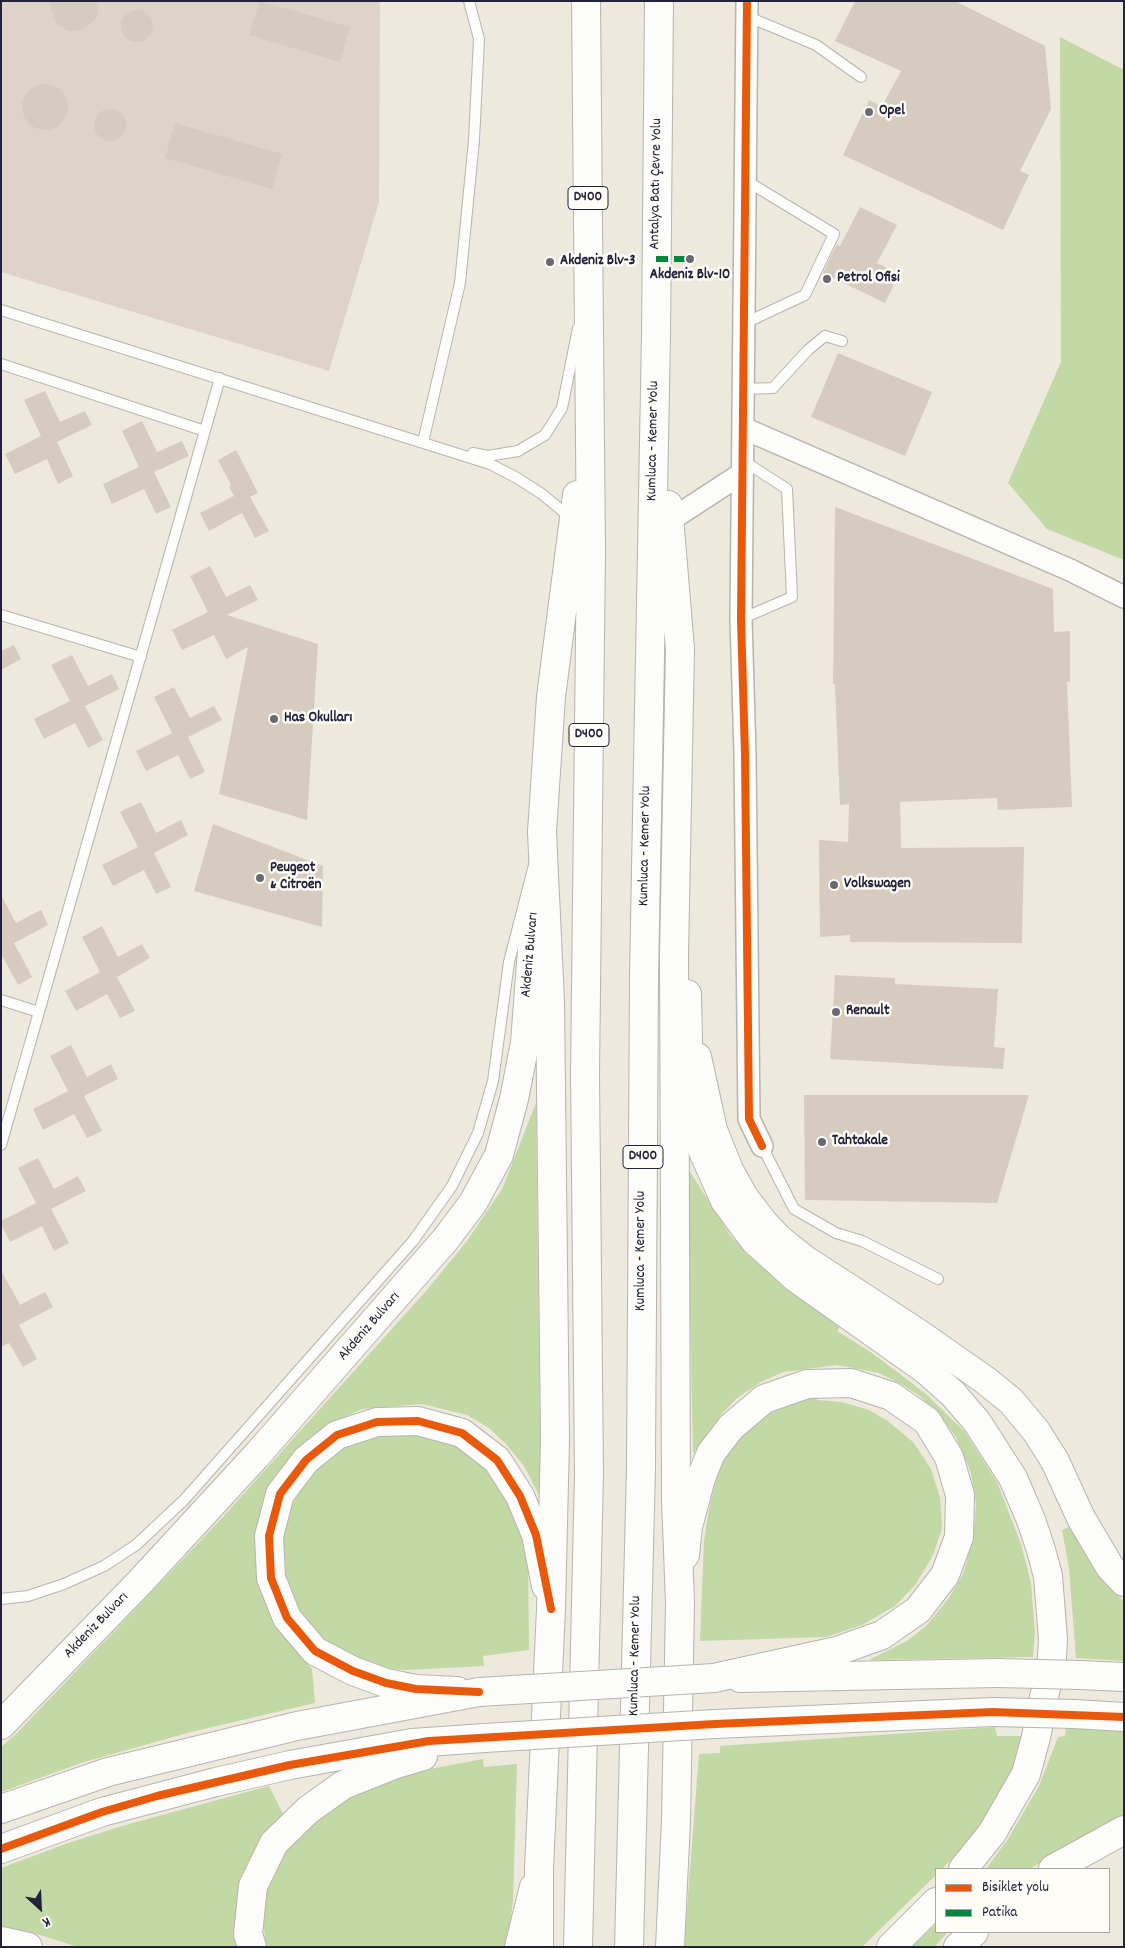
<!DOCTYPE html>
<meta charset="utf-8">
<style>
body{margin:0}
#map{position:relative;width:1125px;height:1948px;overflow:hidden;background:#eee9dd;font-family:Dekko,sans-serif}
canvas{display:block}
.frame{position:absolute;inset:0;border:2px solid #22223b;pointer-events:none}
.legend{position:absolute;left:935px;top:1868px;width:175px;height:65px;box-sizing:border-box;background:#fdfcf7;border:1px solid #a5a5ac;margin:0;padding:6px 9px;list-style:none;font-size:15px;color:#22223b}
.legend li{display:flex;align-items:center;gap:10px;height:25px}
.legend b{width:25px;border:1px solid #a5a5ac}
.north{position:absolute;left:15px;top:1883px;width:50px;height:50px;-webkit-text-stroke:4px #fdfcf7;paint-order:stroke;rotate:155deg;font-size:14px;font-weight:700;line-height:20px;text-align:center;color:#22223b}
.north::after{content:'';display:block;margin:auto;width:18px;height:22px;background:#22223b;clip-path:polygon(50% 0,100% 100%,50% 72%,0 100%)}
</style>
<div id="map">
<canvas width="1125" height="1948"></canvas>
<div class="frame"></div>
<ul class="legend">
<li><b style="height:6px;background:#e8590c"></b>Bisiklet yolu</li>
<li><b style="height:6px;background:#00873e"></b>Patika</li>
</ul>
<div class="north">K</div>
</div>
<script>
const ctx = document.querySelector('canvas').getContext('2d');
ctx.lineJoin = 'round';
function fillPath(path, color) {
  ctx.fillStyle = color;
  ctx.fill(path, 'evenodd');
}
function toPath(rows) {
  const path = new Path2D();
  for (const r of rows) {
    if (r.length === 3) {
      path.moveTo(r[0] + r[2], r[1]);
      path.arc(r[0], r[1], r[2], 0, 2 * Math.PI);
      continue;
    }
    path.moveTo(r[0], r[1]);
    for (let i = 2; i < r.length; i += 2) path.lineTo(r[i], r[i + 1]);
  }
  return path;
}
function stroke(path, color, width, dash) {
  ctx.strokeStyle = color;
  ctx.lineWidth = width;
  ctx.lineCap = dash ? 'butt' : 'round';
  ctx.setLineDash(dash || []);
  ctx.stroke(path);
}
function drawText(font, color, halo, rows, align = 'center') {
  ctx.font = font + ' Dekko,sans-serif';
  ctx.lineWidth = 5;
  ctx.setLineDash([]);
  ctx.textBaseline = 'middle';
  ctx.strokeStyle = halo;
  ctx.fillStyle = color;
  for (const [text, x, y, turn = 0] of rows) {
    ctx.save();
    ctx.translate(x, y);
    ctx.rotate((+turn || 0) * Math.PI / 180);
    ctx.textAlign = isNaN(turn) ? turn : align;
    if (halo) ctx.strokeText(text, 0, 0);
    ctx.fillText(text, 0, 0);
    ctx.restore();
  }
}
fillPath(toPath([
 [1,1,380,1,379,202,329,371,1,272]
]), '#ddd3ca');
fillPath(toPath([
 [1060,37,1124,70,1124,560,1047,529,1008,483,1061,362],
 [536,1103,541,1499,524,1466,506,1444,489,1428,467,1415,422,1404,362,1409,338,1420,319,1431,297,1452,260,1531,256,1561,261,1590,271,1614,287,1640,312,1669,315,1703,191,1732,84,1762,1,1792,1,1747,18,1732,221,1519,426,1291,467,1241,502,1189],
 [687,1167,730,1235,747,1254,788,1288,841,1325,837,1331,872,1353,926,1394,965,1432,997,1482,1021,1544,1031,1583,1035,1632,1033,1657,869,1660,907,1641,926,1626,949,1598,963,1574,973,1538,976,1505,971,1473,956,1437,940,1416,920,1396,901,1384,879,1373,837,1365,783,1372,761,1382,737,1398,720,1416,693,1454],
 [816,1395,817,1400,842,1402,869,1410,888,1421,914,1443,931,1469,940,1497,942,1528,933,1555,916,1584,895,1606,862,1625,826,1637,700,1641,704,1541,709,1508,720,1465,756,1419,793,1400],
 [403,1432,430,1435,456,1444,479,1459,498,1479,528,1543,529,1650,483,1656,484,1666,406,1670,382,1668,358,1663,318,1636,302,1618,291,1597,284,1573,282,1549,285,1525,293,1502,308,1478,327,1459,350,1444,376,1435],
 [1069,1527,1097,1572,1124,1602,1124,1661,1076,1658,1069,1568,1062,1530],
 [995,1727,997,1736,1023,1736,1016,1765,997,1804,963,1847,942,1869,936,1869,936,1875,862,1947,684,1947,699,1754,720,1753,720,1746],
 [1066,1728,1124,1731,1124,1816,1071,1843,1030,1869,986,1869,1008,1839,1039,1786,1058,1737,1065,1736],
 [483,1759,484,1767,517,1764,513,1901,507,1947,266,1947,262,1909,265,1888,281,1858,295,1840,319,1817,338,1802,398,1775],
 [269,1786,283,1814,258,1846,246,1867,239,1896,238,1947,78,1947,37,1934,1,1927,1,1868,71,1842,129,1824],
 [936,1924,936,1932,948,1932,934,1947,912,1947]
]), '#c2d8a5');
fillPath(toPath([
 [49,1,98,1,97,17,83,30,68,31,56,23],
 [260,1,350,27,340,62,249,35],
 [855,1,955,1,1045,46,1051,109,1020,171,1029,175,1003,230,843,155,869,100,882,106,901,71,835,41],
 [137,26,16],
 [45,107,23],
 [110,125,16],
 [175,123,282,154,272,189,165,158],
 [860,207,897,225,877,263,899,274,885,303,823,273,837,244,840,246],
 [838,353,932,392,905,456,811,417],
 [45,391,60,422,85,411,92,425,57,442,73,476,58,484,47,459,15,474,5,454,41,436,24,400],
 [142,421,157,452,182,441,189,456,154,472,171,507,156,514,144,489,112,504,103,484,139,467,122,431],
 [236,450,258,493,250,497,269,531,255,538,242,513,209,531,200,513,234,496,229,487,231,485,218,460],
 [835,507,1053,589,1054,632,1070,631,1070,682,1067,682,1072,807,998,810,997,798,900,802,901,848,1024,847,1022,943,850,942,850,935,820,937,819,840,848,842,849,804,840,805,835,684,833,684],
 [210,566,226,597,250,585,258,600,227,615,318,644,307,820,219,794,248,647,226,659,214,635,182,650,172,630,208,612,190,576],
 [14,645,21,659,1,670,1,651],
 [72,655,88,686,112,674,119,689,85,706,103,740,88,748,75,723,44,739,34,719,70,701,51,665],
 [174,687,190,718,214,706,222,720,188,737,205,772,190,779,178,755,146,771,136,751,172,733,154,697],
 [141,802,156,833,181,820,188,835,154,853,171,887,156,894,144,870,113,886,102,865,138,847,120,812],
 [213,824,323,866,322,927,194,891],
 [1,895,16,923,41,910,48,925,14,943,32,977,18,985,1,954],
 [102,926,118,957,142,944,150,958,117,977,135,1011,120,1018,107,994,76,1011,65,991,100,972,82,937],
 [835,975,895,978,895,984,998,989,994,1047,1005,1048,1003,1069,830,1059],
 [71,1045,87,1077,111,1064,118,1079,84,1096,102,1131,87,1138,74,1114,43,1130,33,1109,68,1091,50,1056],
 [804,1095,1029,1095,997,1203,805,1200],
 [38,1158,54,1189,78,1176,86,1191,51,1209,69,1243,54,1251,42,1226,10,1242,1,1224,1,1221,36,1203,18,1168],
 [1,1270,20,1305,45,1292,53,1307,19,1325,37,1359,23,1367,9,1343,1,1347]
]), '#d5ccbf');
const lane = toPath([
 [746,16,816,45,861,77],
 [1,310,490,464,517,478,542,494,572,519],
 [743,324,805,295,834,234,745,180],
 [1,364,205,431],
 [744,389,773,388,808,350,825,336,842,341],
 [423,442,460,283,474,140,479,39,469,1],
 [473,453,488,456,518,451,545,435,562,408,578,328],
 [1,615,141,657],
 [741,619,792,597,787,489,742,460],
 [1,1000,39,1012],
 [1,1145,220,378],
 [762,1146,794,1209,836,1233,862,1241,938,1279],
 [1,1599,28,1596,64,1584,104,1566,136,1545,184,1500,413,1241,452,1186,478,1133,493,1081,509,962,534,865]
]);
const street = toPath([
 [747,1,741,619,745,754,749,1119,762,1146],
 [743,428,1070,570,1124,597],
 [669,521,741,474]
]);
const secondary = toPath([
 [697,1057,713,1130,729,1170,744,1197,763,1222,779,1239,804,1259,915,1331,985,1380,1011,1401,1036,1431,1055,1461,1081,1518,1110,1567,1124,1582],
 [1080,1675,1124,1677],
 [740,1678,998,1673],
 [457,1691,416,1689,386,1683,353,1671,315,1651,287,1618,271,1578,269,1536,280,1494,306,1460,337,1435,377,1422,418,1421,462,1433,497,1460,520,1496,536,1535,546,1586],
 [1074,1714,1124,1717],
 [715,1724,993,1712],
 [1,1849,102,1812,216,1782,290,1765,412,1743,485,1738],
 [1053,1869,1124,1830],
 [252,1947,248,1934,253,1886,274,1843,308,1810,343,1785,396,1764,423,1756],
 [519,1947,534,1887],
 [958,1947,974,1932]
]);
const primary = toPath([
 [687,994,689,1086,693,1118,701,1147,725,1201,754,1240,796,1278,926,1370,953,1394,977,1422,1013,1478,1031,1520,1041,1550,1048,1576,1053,1639,1052,1658,1036,1737,1026,1774,992,1833,963,1869],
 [685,1555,688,1527,701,1478,711,1453,731,1427,764,1399,807,1384,851,1383,891,1396,927,1421,949,1457,960,1495,959,1537,945,1575,918,1610,882,1635,837,1651,714,1678],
 [1,1725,141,1581,257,1455,445,1240,473,1203,499,1155,514,1099,525,1043,536,896],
 [1,1809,108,1772,297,1726,479,1692],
 [1,1941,28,1947],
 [891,1947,936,1902]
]);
const highway = toPath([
 [668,505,680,649,674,955,676,1499,680,1603,676,1821,670,1947],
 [539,1947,539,1868,551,1609,555,1439,550,1001,542,832,551,697,577,495],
 [578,1947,589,1473,585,1075,591,552,586,1],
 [629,1947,641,1467,644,976,656,335,659,1]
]);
stroke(lane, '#b7b4af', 12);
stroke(street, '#b7b4af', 24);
stroke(secondary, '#b7b4af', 30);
stroke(primary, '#b7b4af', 30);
stroke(highway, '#b7b4af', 30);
stroke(lane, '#fcfcfa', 10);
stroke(street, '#fcfcfa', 21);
stroke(secondary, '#fcfcfa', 28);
stroke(primary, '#fcfcfa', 28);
stroke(highway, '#fcfcfa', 28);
const secondaryBridge = toPath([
 [998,1673,1080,1675],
 [993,1712,1074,1714],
 [485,1738,715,1724]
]);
const primaryBridge = toPath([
 [479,1692,714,1678]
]);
stroke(secondaryBridge, '#b7b4af', 30, []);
stroke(primaryBridge, '#b7b4af', 30, []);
stroke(secondaryBridge, '#fcfcfa', 28);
stroke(primaryBridge, '#fcfcfa', 28);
stroke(toPath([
 [656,259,690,259]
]), '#00873e', 6, [12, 6]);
stroke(toPath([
 [747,1,741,619,745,754,749,1119,762,1146],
 [479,1692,416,1689,386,1683,353,1671,315,1651,287,1618,271,1578,269,1536,280,1494,306,1460,337,1435,377,1422,418,1421,462,1433,497,1460,520,1496,536,1535,551,1609],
 [1,1849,102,1812,157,1796,290,1765,429,1741,715,1724,993,1712,1124,1717]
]), '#e8590c', 8);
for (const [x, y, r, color] of [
 [869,112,5,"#696874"],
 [690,259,5,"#696874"],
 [550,262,5,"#696874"],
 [827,279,5,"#696874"],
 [274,719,5,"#696874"],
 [260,878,5,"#696874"],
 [834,885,5,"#696874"],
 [836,1012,5,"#696874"],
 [822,1142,5,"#696874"]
]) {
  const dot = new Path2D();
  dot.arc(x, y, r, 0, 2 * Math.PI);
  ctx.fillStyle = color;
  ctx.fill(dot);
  stroke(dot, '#fdfcf7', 2);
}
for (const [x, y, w] of [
 [588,198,40],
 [589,735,40],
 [643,1157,40]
]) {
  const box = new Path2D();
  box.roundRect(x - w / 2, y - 11.5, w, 23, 4);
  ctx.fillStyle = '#fdfcf7';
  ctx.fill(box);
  stroke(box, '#22223b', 1);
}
drawText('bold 14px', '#22223b', null, [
 ["D400",588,198],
 ["D400",589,735],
 ["D400",643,1157]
]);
drawText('bold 15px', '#22223b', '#fdfcf7', [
 ["Opel",879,112],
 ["Akdeniz Blv-3",560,262],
 ["Akdeniz Blv-10",690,276,"center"],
 ["Petrol Ofisi",837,279],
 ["Has Okulları",284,719],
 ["Peugeot",270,869],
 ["& Citroën",270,886],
 ["Volkswagen",844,885],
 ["Renault",846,1012],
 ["Tahtakale",832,1142]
], 'left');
drawText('15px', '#22223b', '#fdfcf7', [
 ["Antalya Batı Çevre Yolu",657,184,-89],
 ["Kumluca - Kemer Yolu",654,441,-89],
 ["Kumluca - Kemer Yolu",646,846,-89],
 ["Akdeniz Bulvarı",531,955,-85],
 ["Kumluca - Kemer Yolu",642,1251,-90],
 ["Akdeniz Bulvarı",370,1327,-49],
 ["Akdeniz Bulvarı",97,1626,-46],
 ["Kumluca - Kemer Yolu",636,1656,-89]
]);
</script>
